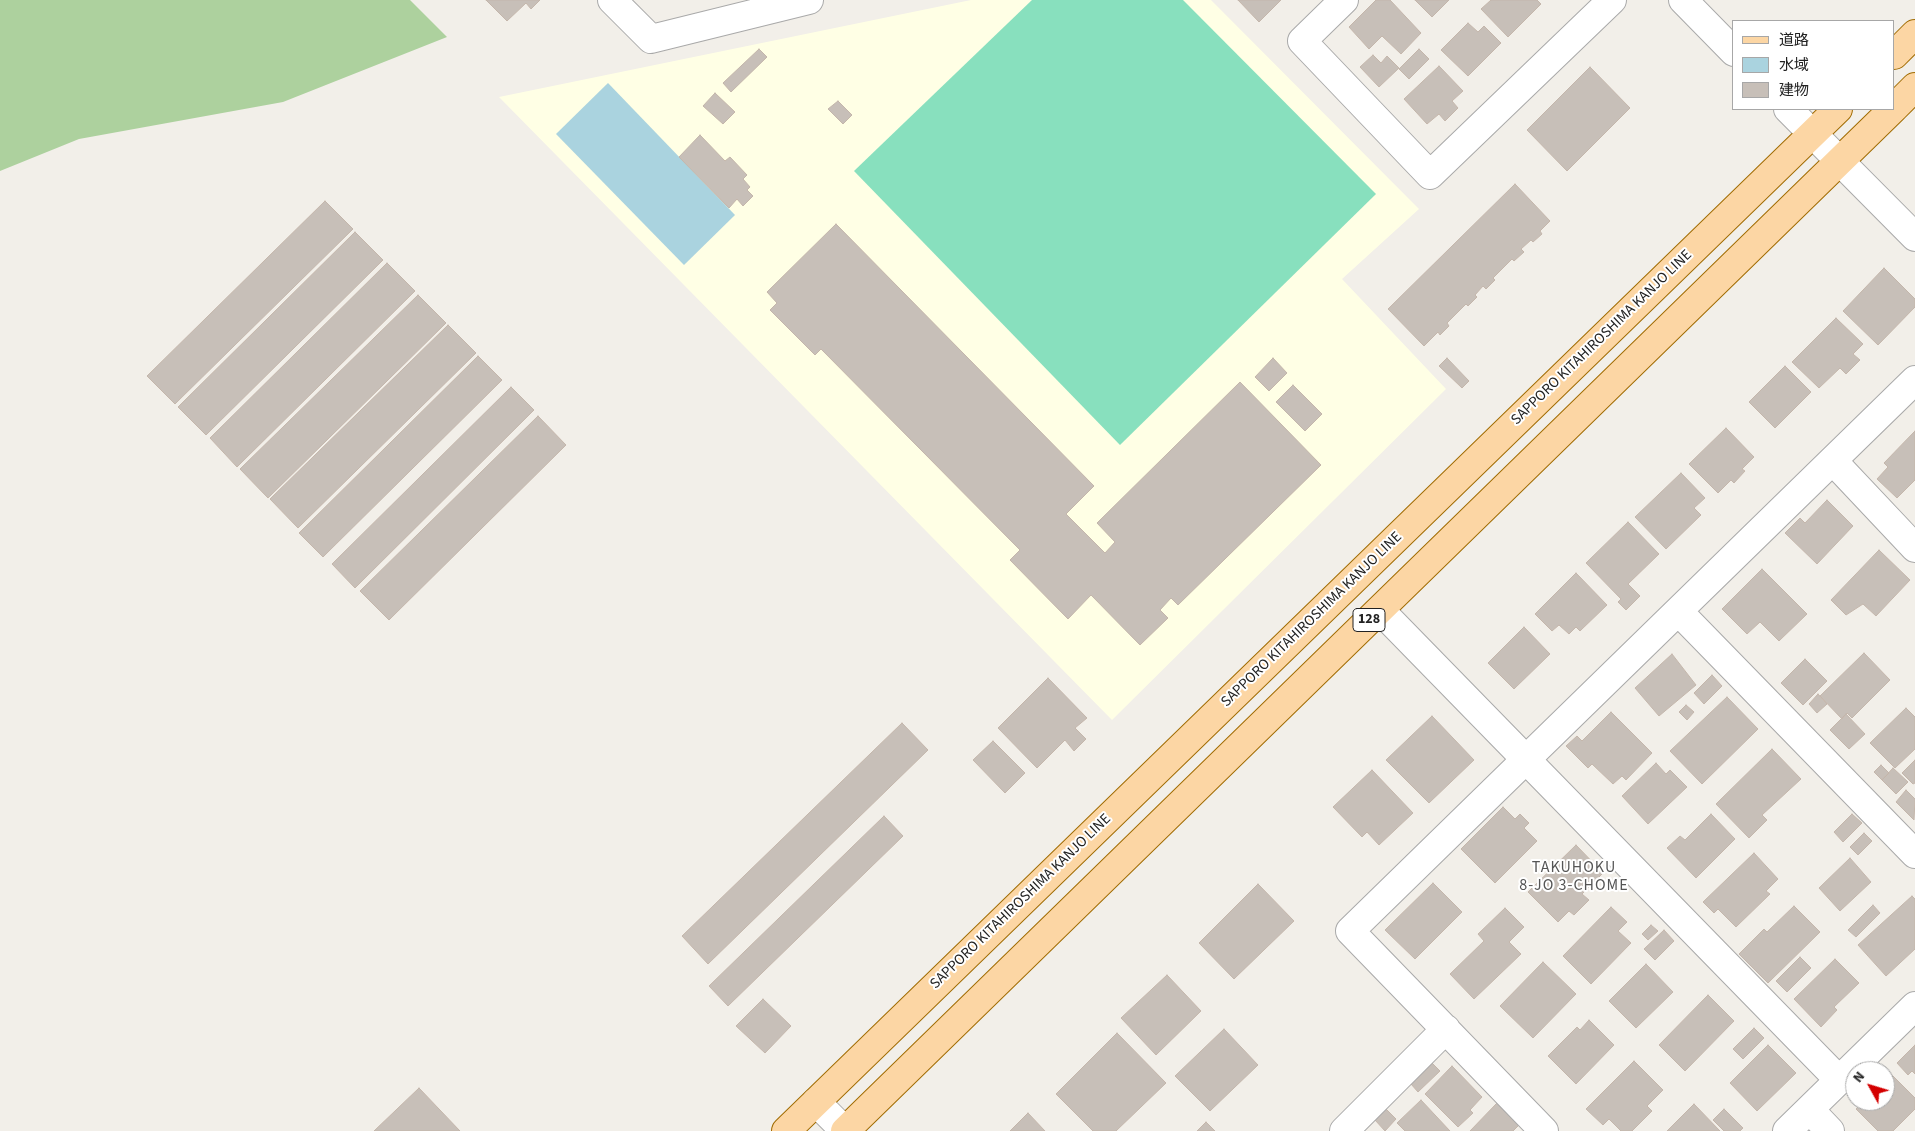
<!DOCTYPE html>
<meta charset="utf-8">
<style>
body{margin:0}
#map{position:relative;width:1915px;height:1131px;overflow:hidden;background:#f2efe9;font-family:"Source Sans 3","Noto Sans JP",sans-serif}
canvas{display:block}
.legend{position:absolute;left:1732px;top:20px;width:162px;height:90px;box-sizing:border-box;background:#fff;border:1px solid #a7a7a7;margin:0;padding:6px 9px;list-style:none;font-size:15px;color:#222}
.legend li{display:flex;align-items:center;gap:10px;height:25px}
.legend b{width:25px;border:1px solid #a7a7a7}
.north{position:absolute;left:1845px;top:1061px;width:50px;height:50px;box-sizing:border-box;background:#fff;border:1px solid #a7a7a7;border-radius:50%;rotate:309deg;font-size:14px;font-weight:700;line-height:20px;text-align:center;color:#222}
.north::after{content:'';display:block;margin:auto;width:18px;height:22px;background:#d40000;clip-path:polygon(50% 0,100% 100%,50% 72%,0 100%)}
</style>
<div id="map">
<canvas width="1915" height="1131"></canvas>
<ul class="legend">
<li><b style="height:6px;background:#fcd6a4"></b>道路</li>
<li><b style="height:14px;background:#aad3df"></b>水域</li>
<li><b style="height:14px;background:#c7bfb8"></b>建物</li>
</ul>
<div class="north">N</div>
</div>
<script>
const ctx = document.querySelector('canvas').getContext('2d');
ctx.lineJoin = 'round';
function fillPath(path, color) {
  ctx.fillStyle = color;
  ctx.fill(path, 'evenodd');
}
function toPath(rows) {
  const path = new Path2D();
  for (const r of rows) {
    path.moveTo(r[0], r[1]);
    for (let i = 2; i < r.length; i += 2) path.lineTo(r[i], r[i + 1]);
  }
  return path;
}
function stroke(path, color, width, dash) {
  ctx.strokeStyle = color;
  ctx.lineWidth = width;
  ctx.lineCap = dash ? 'butt' : 'round';
  ctx.setLineDash(dash || []);
  ctx.stroke(path);
}
function drawText(font, color, halo, rows, align = 'center') {
  ctx.font = font + ' "Source Sans 3",sans-serif';
  ctx.lineWidth = 4;
  ctx.setLineDash([]);
  ctx.textBaseline = 'middle';
  ctx.strokeStyle = halo;
  ctx.fillStyle = color;
  for (const [text, x, y, turn = 0] of rows) {
    ctx.save();
    ctx.translate(x, y);
    ctx.rotate((+turn || 0) * Math.PI / 180);
    ctx.textAlign = isNaN(turn) ? turn : align;
    if (halo) ctx.strokeText(text, 0, 0);
    ctx.fillText(text, 0, 0);
    ctx.restore();
  }
}
fillPath(toPath([
 [971,0,1211,0,1419,209,1342,279,1446,389,1112,720,499,97]
]), '#ffffe5');
fillPath(toPath([
 [0,0,410,0,447,37,283,102,79,139,0,171]
]), '#add19e');
fillPath(toPath([
 [1032,0,1183,0,1376,194,1120,445,854,171]
]), '#88e0be');
fillPath(toPath([
 [608,83,735,215,684,265,556,134]
]), '#aad3df');
const building = toPath([
 [486,0,540,0,531,9,526,3,507,21,486,0],
 [1238,0,1281,0,1259,22,1238,0],
 [1376,0,1390,0,1421,33,1401,54,1382,36,1369,49,1349,27,1376,0],
 [1415,0,1449,0,1432,17,1415,0],
 [1491,0,1537,0,1541,4,1508,37,1481,9,1491,0],
 [1468,23,1478,32,1484,26,1501,43,1468,76,1441,50,1468,23],
 [759,49,767,57,731,92,723,83,759,49],
 [1419,49,1429,59,1409,79,1399,69,1419,49],
 [1373,55,1381,63,1387,56,1399,68,1379,87,1360,67,1373,55],
 [1439,66,1463,91,1452,101,1458,108,1445,121,1439,114,1427,124,1404,99,1439,66],
 [1590,67,1630,108,1567,171,1527,130,1590,67],
 [715,93,735,112,723,124,703,106,715,93],
 [838,101,852,115,843,124,828,109,838,101],
 [700,135,725,161,730,157,747,175,743,179,750,187,747,190,753,196,743,206,737,199,729,208,679,157,700,135],
 [1515,184,1550,221,1540,231,1542,234,1533,242,1531,240,1521,249,1524,252,1514,261,1512,259,1493,278,1495,280,1486,289,1483,286,1475,295,1477,297,1468,306,1466,304,1447,323,1449,326,1440,335,1438,332,1424,346,1388,309,1515,184],
 [325,201,353,229,175,404,147,376,325,201],
 [836,224,1094,486,1066,514,1105,553,1115,542,1097,523,1240,382,1321,465,1178,605,1171,598,1160,610,1168,618,1140,645,1091,595,1068,619,1010,560,1020,550,821,349,815,355,770,310,777,303,767,292,836,224],
 [355,232,383,260,206,435,178,407,355,232],
 [387,263,415,291,237,467,210,438,387,263],
 [1884,268,1915,299,1915,307,1878,345,1843,311,1884,268],
 [418,295,446,323,268,498,240,469,418,295],
 [1836,318,1863,344,1853,354,1860,360,1846,374,1840,368,1819,388,1792,362,1836,318],
 [448,325,476,353,298,528,270,499,448,325],
 [478,356,502,380,323,557,299,533,478,356],
 [1273,358,1287,373,1269,391,1255,377,1273,358],
 [1447,358,1469,381,1462,388,1439,366,1447,358],
 [1785,366,1811,392,1775,428,1749,402,1785,366],
 [1293,385,1322,414,1305,431,1276,402,1293,385],
 [511,387,534,410,355,588,332,564,511,387],
 [538,416,566,445,389,620,360,591,538,416],
 [1726,428,1754,457,1742,469,1745,471,1734,483,1731,480,1718,493,1689,464,1726,428],
 [1915,431,1915,480,1897,498,1877,479,1888,467,1884,463,1915,431],
 [1681,473,1705,498,1694,508,1701,515,1666,549,1635,517,1681,473],
 [1827,500,1853,526,1817,564,1785,533,1800,518,1805,523,1827,500],
 [1628,522,1659,554,1628,584,1640,596,1626,610,1618,602,1621,599,1586,563,1628,522],
 [1879,550,1910,580,1876,616,1863,604,1846,615,1831,600,1879,550],
 [1762,569,1807,614,1779,641,1760,622,1747,634,1722,609,1762,569],
 [1576,573,1607,605,1580,631,1576,627,1569,634,1559,625,1552,631,1535,614,1576,573],
 [1524,627,1550,654,1514,689,1488,663,1524,627],
 [1864,653,1890,680,1852,718,1847,713,1842,719,1820,696,1864,653],
 [1672,654,1696,685,1659,716,1635,688,1672,654],
 [1805,659,1827,681,1803,705,1781,683,1805,659],
 [1712,675,1722,686,1704,704,1694,693,1712,675],
 [1048,678,1087,718,1075,728,1086,739,1074,751,1065,740,1037,768,998,728,1048,678],
 [1818,694,1827,704,1817,713,1809,704,1818,694],
 [1727,697,1758,729,1702,784,1670,751,1727,697],
 [1686,705,1694,712,1687,720,1679,712,1686,705],
 [1906,708,1915,717,1915,749,1895,768,1870,743,1906,708],
 [1611,712,1652,753,1626,780,1622,776,1613,784,1592,764,1588,768,1566,746,1577,736,1582,741,1611,712],
 [1846,714,1865,734,1849,749,1830,730,1846,714],
 [1432,716,1474,760,1429,803,1386,760,1432,716],
 [902,723,928,750,708,964,682,936,902,723],
 [993,741,1025,773,1005,793,973,760,993,741],
 [1772,749,1801,779,1762,815,1767,820,1749,838,1716,804,1772,749],
 [1915,760,1915,783,1913,784,1902,773,1915,760],
 [1656,763,1666,774,1670,770,1687,787,1648,824,1622,796,1656,763],
 [1881,765,1889,773,1882,780,1874,772,1881,765],
 [1893,768,1908,782,1896,794,1882,780,1893,768],
 [1372,770,1413,813,1379,845,1367,832,1362,837,1333,807,1372,770],
 [1906,790,1915,799,1914,820,1896,802,1906,790],
 [1503,807,1515,819,1520,814,1529,823,1524,828,1537,841,1495,883,1461,849,1503,807],
 [1711,814,1735,839,1696,878,1667,848,1680,836,1685,840,1711,814],
 [1852,814,1862,823,1843,842,1834,832,1852,814],
 [884,816,903,836,728,1006,709,986,884,816],
 [1864,833,1872,841,1858,855,1850,847,1864,833],
 [1576,845,1603,873,1582,894,1589,900,1574,915,1569,911,1558,922,1528,892,1576,845],
 [1754,853,1778,879,1766,891,1770,894,1736,927,1718,909,1714,913,1703,902,1754,853],
 [1850,858,1871,882,1840,911,1819,888,1850,858],
 [1433,883,1462,912,1415,959,1385,930,1433,883],
 [1258,884,1294,921,1234,979,1199,943,1258,884],
 [1912,896,1915,899,1915,949,1886,976,1858,945,1912,896],
 [1873,905,1880,913,1856,937,1848,930,1873,905],
 [1794,906,1820,932,1768,983,1739,954,1764,929,1767,932,1794,906],
 [1611,907,1627,922,1618,931,1631,943,1591,984,1563,956,1611,907],
 [1505,908,1524,927,1509,942,1521,954,1474,999,1450,974,1484,941,1478,934,1505,908],
 [1651,925,1658,931,1648,940,1642,934,1651,925],
 [1664,930,1674,941,1655,960,1644,949,1664,930],
 [1800,957,1811,968,1787,992,1776,981,1800,957],
 [1835,959,1859,983,1834,1007,1837,1010,1821,1027,1794,999,1835,959],
 [1543,962,1576,994,1533,1038,1500,1006,1543,962],
 [1646,964,1673,992,1636,1028,1609,1001,1646,964],
 [1167,975,1201,1011,1156,1055,1121,1018,1167,975],
 [1708,995,1734,1021,1685,1071,1659,1045,1708,995],
 [763,999,791,1026,765,1053,736,1026,763,999],
 [1589,1020,1614,1045,1576,1084,1548,1056,1577,1027,1580,1030,1589,1020],
 [1754,1028,1764,1038,1743,1059,1733,1049,1754,1028],
 [1224,1029,1258,1065,1210,1111,1175,1076,1224,1029],
 [1117,1033,1166,1083,1116,1131,1093,1131,1056,1094,1117,1033],
 [1768,1045,1796,1073,1757,1111,1730,1083,1768,1045],
 [1915,1045,1915,1074,1912,1071,1908,1075,1897,1063,1915,1045],
 [1634,1061,1663,1090,1647,1106,1652,1111,1632,1131,1621,1131,1609,1119,1603,1125,1586,1109,1634,1061],
 [1432,1063,1440,1071,1418,1092,1411,1084,1432,1063],
 [1452,1066,1482,1097,1470,1110,1473,1113,1458,1127,1425,1094,1452,1066],
 [1891,1074,1915,1098,1915,1109,1893,1131,1878,1131,1856,1109,1864,1101,1885,1101,1885,1080,1891,1074],
 [419,1088,460,1131,374,1131,419,1088],
 [1421,1100,1450,1131,1405,1131,1397,1123,1421,1100],
 [1497,1103,1519,1125,1513,1131,1470,1131,1497,1103],
 [1694,1104,1720,1131,1667,1131,1694,1104],
 [1386,1109,1396,1119,1385,1131,1375,1120,1386,1109],
 [1724,1109,1743,1128,1740,1131,1724,1131,1713,1120,1724,1109],
 [1028,1113,1045,1131,1010,1131,1028,1113],
 [1206,1122,1215,1131,1197,1131,1206,1122]
]);
fillPath(building, '#c7bfb8');
stroke(building, '#c4b6ab', 1);
const minor = toPath([
 [612,0,651,39,809,0],
 [1344,0,1302,41,1430,175,1612,0],
 [1683,0,1734,52],
 [1788,109,1915,237],
 [1833,461,1915,548],
 [1380,610,1839,1080],
 [1679,612,1915,854],
 [816,1102,845,1131],
 [1810,1110,1830,1131],
 [1344,1131,1446,1029],
 [1544,1131,1350,931,1915,380],
 [1787,1131,1915,1006]
]);
const major = toPath([
 [1894,55,1915,34],
 [1894,108,1915,87],
 [786,1131,1838,109],
 [845,1131,1893,109]
]);
stroke(minor, '#a9a9a9', 30);
stroke(major, '#a06b00', 30);
stroke(minor, '#fff', 28);
stroke(major, '#fcd6a4', 28);
for (const [x, y, w] of [
 [1369,620,32]
]) {
  const box = new Path2D();
  box.roundRect(x - w / 2, y - 11.5, w, 23, 4);
  ctx.fillStyle = '#fff';
  ctx.fill(box);
  stroke(box, '#222', 1);
}
drawText('bold 14px', '#222', null, [
 ["128",1369,620]
]);
drawText('15px', '#222', '#fff', [
 ["SAPPORO KITAHIROSHIMA KANJO LINE",1602,338,-44],
 ["SAPPORO KITAHIROSHIMA KANJO LINE",1312,620,-44],
 ["SAPPORO KITAHIROSHIMA KANJO LINE",1021,902,-44]
]);
ctx.letterSpacing = '1px';
drawText('16px', '#555', '#fff', [
 ["TAKUHOKU",1574,868],
 ["8-JO 3-CHOME",1574,886]
]);
ctx.letterSpacing = '0px';
</script>
